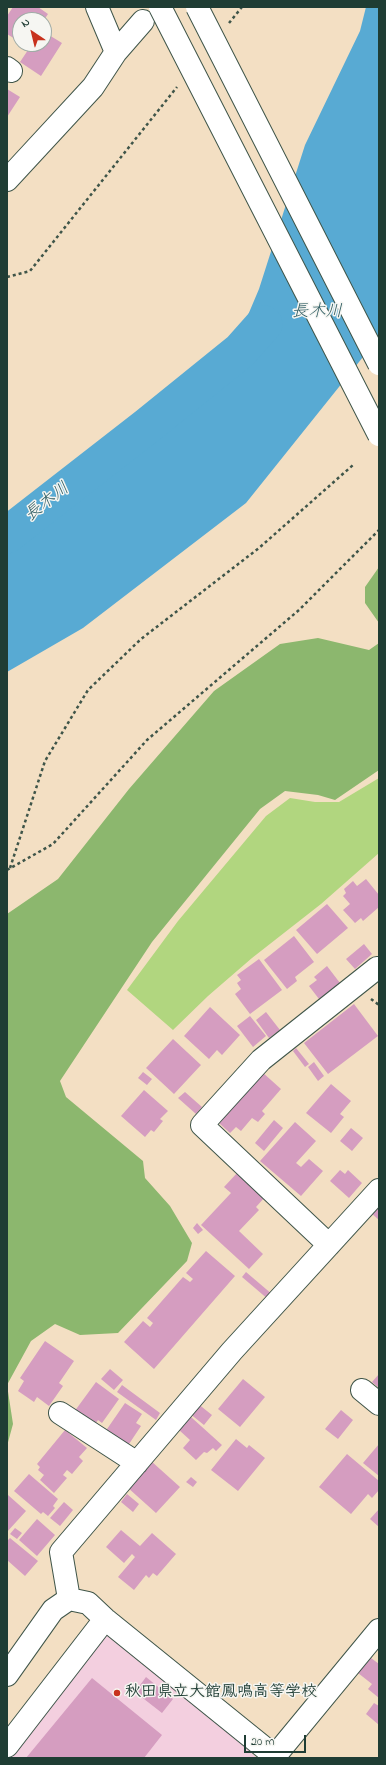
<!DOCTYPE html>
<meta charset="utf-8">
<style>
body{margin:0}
#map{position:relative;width:386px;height:1765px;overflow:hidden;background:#f3dfc3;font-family:"Indie Flower",sans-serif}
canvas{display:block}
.frame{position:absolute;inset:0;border:8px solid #1f3d34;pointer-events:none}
.north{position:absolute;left:12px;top:12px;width:40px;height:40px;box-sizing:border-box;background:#f6f6f2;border:1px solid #a0aca6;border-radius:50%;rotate:325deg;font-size:11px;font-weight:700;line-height:16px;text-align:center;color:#1f3d34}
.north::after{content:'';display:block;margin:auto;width:14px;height:18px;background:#c8321e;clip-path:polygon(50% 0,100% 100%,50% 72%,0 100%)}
.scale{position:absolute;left:244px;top:1735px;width:62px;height:18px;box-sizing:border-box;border:2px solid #1f3d34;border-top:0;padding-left:5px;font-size:12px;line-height:14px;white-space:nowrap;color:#1f3d34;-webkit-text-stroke:3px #f6f6f2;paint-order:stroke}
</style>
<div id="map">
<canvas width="386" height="1765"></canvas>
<div class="frame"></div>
<div class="north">N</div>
<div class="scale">20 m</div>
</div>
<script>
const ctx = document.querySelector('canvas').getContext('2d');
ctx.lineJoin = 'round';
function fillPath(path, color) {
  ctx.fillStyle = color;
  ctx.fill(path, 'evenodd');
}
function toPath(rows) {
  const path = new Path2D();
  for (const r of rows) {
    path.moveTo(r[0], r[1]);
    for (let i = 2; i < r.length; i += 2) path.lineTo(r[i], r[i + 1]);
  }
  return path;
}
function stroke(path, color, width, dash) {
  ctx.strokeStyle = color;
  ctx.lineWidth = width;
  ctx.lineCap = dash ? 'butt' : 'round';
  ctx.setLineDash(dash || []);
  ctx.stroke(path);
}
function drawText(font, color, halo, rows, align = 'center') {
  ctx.font = font + ' "Indie Flower","Klee One",sans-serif';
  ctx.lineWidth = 3;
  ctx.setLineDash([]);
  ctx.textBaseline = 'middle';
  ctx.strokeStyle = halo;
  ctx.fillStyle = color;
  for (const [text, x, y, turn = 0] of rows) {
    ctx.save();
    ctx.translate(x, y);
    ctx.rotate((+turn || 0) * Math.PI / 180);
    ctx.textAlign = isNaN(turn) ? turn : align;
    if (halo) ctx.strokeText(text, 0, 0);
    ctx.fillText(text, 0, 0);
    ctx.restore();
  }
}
fillPath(toPath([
 [112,1634,246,1748,257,1758,7,1758,7,1754,95,1638]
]), '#f3cfdf');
fillPath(toPath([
 [379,778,379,853,321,904,252,958,208,996,173,1030,127,990,178,921,266,816,290,798,315,802,339,802]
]), '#b1d67f');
fillPath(toPath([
 [379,567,379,623,365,603,365,587],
 [318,638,369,650,379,643,379,770,335,800,318,795,285,791,260,809,152,942,60,1081,66,1097,143,1161,145,1178,170,1206,192,1243,187,1261,118,1333,80,1335,55,1324,31,1341,7,1385,13,1424,7,1446,7,914,58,879,129,789,214,691,280,644]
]), '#8cb76e');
fillPath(toPath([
 [366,7,379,7,379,337,246,503,83,628,7,672,7,537,64,507,215,393,259,289,305,145,360,31]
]), '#58aad3');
stroke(toPath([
 [7,535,147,426,240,351,264,324]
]), '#58aad3', 37);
fillPath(toPath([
 [13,7,38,7,48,14,44,20,20,20,20,42,7,34,7,16],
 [44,32,62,43,41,76,20,62,32,44,44,44],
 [7,89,20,97,7,117],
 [366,879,379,895,379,907,363,921,361,918,355,923,343,910,350,904,343,896,346,893,344,889,353,881,357,886],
 [327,904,348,928,317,954,296,930],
 [294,936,314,962,295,977,297,981,287,989,264,960],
 [364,944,372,954,355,969,346,959],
 [259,959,282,990,250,1014,235,994,241,989,237,983,241,980,237,975],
 [327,966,340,983,319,999,309,986,317,980,314,977],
 [354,1004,378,1036,328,1074,304,1043],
 [210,1007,240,1035,222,1055,217,1050,209,1059,184,1036],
 [266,1012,280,1030,269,1038,256,1020],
 [250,1016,266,1036,253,1047,237,1026],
 [173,1039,201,1065,174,1094,146,1068],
 [296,1048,309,1064,305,1067,293,1051],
 [314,1062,324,1076,318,1081,308,1067],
 [143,1072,152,1079,147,1085,138,1078],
 [262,1072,281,1089,262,1111,265,1114,258,1122,252,1118,241,1131,236,1127,230,1133,219,1123],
 [331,1084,351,1101,340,1114,344,1117,331,1133,306,1113],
 [144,1090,168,1111,160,1119,163,1121,154,1132,151,1130,145,1137,121,1116],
 [185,1092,202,1107,196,1114,178,1098],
 [274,1120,283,1128,264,1151,255,1143],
 [295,1122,316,1141,296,1163,301,1167,309,1159,323,1171,301,1196,260,1161],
 [351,1128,363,1138,352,1151,340,1141],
 [340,1170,345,1174,348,1170,362,1183,349,1198,330,1181],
 [238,1172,265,1197,256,1207,259,1210,239,1231,263,1254,249,1269,201,1225,231,1193,224,1187],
 [379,1204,379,1220,371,1213],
 [197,1223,203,1230,198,1234,193,1228],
 [206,1251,235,1276,154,1369,124,1342,143,1321,150,1327,153,1323,147,1318,183,1277,190,1282,193,1279,186,1273],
 [246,1272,273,1295,269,1300,242,1277],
 [45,1341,74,1361,59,1383,63,1386,49,1406,37,1397,34,1402,18,1391,24,1381,20,1378],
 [110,1369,123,1380,114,1390,101,1379],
 [379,1374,379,1388,372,1382],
 [243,1379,265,1397,240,1427,218,1409],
 [96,1382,119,1399,102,1423,98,1420,94,1426,74,1412],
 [122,1385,160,1413,156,1420,117,1392],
 [125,1403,142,1414,136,1423,141,1426,127,1447,105,1432],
 [197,1403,212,1415,204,1425,189,1413],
 [341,1410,353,1420,338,1439,325,1429],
 [191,1417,222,1445,216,1451,213,1448,207,1453,204,1452,196,1460,183,1448,190,1440,179,1430],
 [65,1430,87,1448,79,1457,83,1461,72,1474,67,1470,63,1475,67,1478,54,1493,40,1480,44,1475,38,1470,40,1467,37,1464],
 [236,1439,247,1448,249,1445,265,1458,238,1491,211,1470],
 [379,1444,379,1476,363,1463],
 [347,1454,379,1481,379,1490,372,1498,368,1494,351,1514,319,1487],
 [151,1461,180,1487,156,1513,127,1487],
 [29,1474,58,1499,53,1506,55,1508,48,1516,43,1512,41,1514,14,1491],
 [191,1477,197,1482,193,1487,186,1482],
 [127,1494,139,1504,133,1512,121,1502],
 [8,1495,26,1511,7,1532,7,1496],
 [64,1502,73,1510,60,1526,50,1518],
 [379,1509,379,1527,370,1519],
 [37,1519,55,1535,37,1556,19,1540],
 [15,1528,22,1533,17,1539,10,1534],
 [121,1530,140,1546,152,1533,176,1554,157,1576,153,1573,149,1578,146,1575,134,1590,118,1577,135,1557,132,1554,124,1563,106,1547],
 [10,1538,38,1561,25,1576,7,1560,7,1541],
 [371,1658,379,1664,379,1698,368,1689,372,1684,358,1673],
 [146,1677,173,1699,162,1713,135,1692],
 [92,1678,162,1735,144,1758,26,1758],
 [374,1703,379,1706,379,1725,366,1714]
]), '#d59dc0');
const minor = toPath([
 [97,7,116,52],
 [7,68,11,71],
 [7,180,93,87,116,52,143,21],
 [329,1245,202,1125,261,1060,377,968],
 [362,1390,379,1404],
 [60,1413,137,1463],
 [69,1599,61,1552,232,1351,379,1190],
 [7,1675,53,1610,69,1599,88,1603,105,1619,277,1758],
 [7,1746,105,1619],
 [275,1756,379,1630]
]);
stroke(minor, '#3f5549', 24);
stroke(toPath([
 [229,23,242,7],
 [7,277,30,271,177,87],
 [10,868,45,761,88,690,141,639,259,548,353,465],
 [7,870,53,844,147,740,299,610,379,530],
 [371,999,379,1005]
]), '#3f5549', 2.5, [3, 3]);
stroke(minor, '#fff', 22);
const minorBridge = toPath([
 [160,7,379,435],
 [197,7,379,364]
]);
stroke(minorBridge, '#3f5549', 24, []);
stroke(minorBridge, '#fff', 22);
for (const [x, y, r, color] of [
 [117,1693,4,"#c8321e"]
]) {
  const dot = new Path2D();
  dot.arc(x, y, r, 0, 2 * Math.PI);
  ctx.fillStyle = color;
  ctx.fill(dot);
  stroke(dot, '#f6f6f2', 1.5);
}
drawText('bold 16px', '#1f3d34', '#f6f6f2', [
 ["秋田県立大館鳳鳴高等学校",125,1693]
], 'left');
drawText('italic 17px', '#305e64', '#f6f6f2', [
 ["長木川",317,313],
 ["長木川",48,503,-38]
]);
</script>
